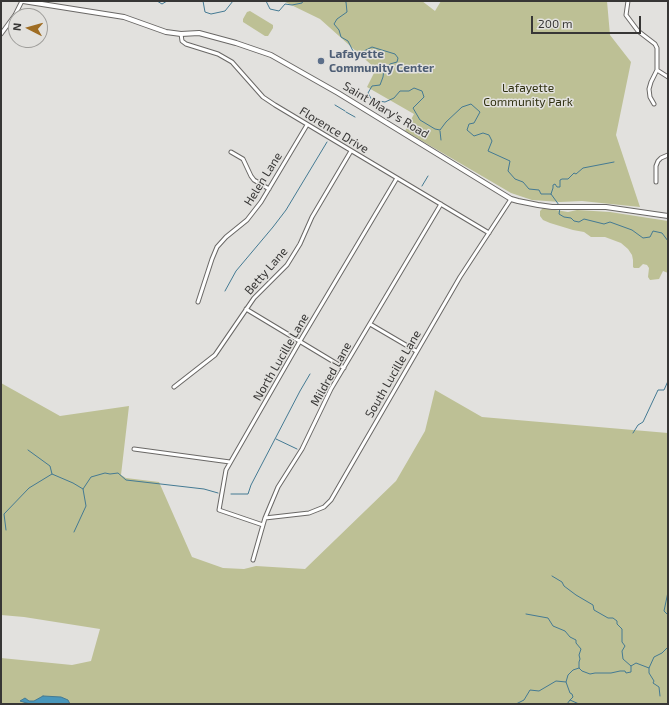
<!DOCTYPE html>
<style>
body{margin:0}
#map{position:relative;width:669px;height:705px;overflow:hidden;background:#e2e1de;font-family:"Exo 2",sans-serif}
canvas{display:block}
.frame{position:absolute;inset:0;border:2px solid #373635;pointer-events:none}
.north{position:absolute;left:8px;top:8px;width:40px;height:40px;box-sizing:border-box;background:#e2e1de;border:1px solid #9e9d9a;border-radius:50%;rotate:276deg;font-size:11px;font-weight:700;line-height:16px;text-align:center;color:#373635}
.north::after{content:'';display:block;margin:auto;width:14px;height:18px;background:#9f6d23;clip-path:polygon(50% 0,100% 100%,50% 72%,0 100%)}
.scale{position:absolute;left:531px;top:16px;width:110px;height:18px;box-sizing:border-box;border:2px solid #373635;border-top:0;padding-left:5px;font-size:12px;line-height:14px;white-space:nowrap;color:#373635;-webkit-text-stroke:3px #e2e1de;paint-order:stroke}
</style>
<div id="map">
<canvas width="669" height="705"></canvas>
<div class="frame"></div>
<div class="north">N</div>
<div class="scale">200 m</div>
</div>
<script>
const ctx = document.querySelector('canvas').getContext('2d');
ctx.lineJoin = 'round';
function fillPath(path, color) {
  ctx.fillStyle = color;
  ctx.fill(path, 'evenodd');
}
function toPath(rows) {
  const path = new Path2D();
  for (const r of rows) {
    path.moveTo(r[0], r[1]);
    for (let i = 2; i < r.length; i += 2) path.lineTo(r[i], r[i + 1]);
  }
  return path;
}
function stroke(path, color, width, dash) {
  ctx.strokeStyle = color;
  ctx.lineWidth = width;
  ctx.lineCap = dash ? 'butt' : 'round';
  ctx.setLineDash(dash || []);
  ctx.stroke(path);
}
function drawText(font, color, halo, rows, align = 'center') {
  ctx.font = font + ' "Exo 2",sans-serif';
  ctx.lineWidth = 3;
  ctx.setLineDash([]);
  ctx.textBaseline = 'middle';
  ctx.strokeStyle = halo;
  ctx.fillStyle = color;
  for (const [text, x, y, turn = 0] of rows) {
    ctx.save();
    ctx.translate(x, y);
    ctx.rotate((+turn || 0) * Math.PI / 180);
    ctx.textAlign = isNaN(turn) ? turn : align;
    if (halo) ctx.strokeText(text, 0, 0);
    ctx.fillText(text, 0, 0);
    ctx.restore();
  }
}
fillPath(toPath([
 [283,1,422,1,435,11,441,1,607,1,610,35,631,62,616,135,640,207,582,201,560,202,532,200,511,193,405,131,414,114,367,87,376,69,320,19],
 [250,11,273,25,273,28,268,36,265,36,243,22,243,19,247,12],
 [543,208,568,212,577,210,610,212,668,221,668,273,663,271,659,279,650,280,648,277,649,268,647,265,643,264,639,268,634,268,633,267,633,260,632,255,628,249,621,243,605,237,591,237,584,232,573,230,550,223,543,220,540,216,540,211],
 [1,383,60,416,129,406,121,475,126,478,159,482,192,557,223,568,244,569,256,566,305,569,396,481,425,431,435,390,482,417,668,433,668,704,1,704,1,658,72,665,91,661,100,629,24,617,1,615]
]), '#bdc095');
const water = toPath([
 [43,696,61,697,68,700,70,704,30,704,20,701,25,698,29,701,34,701,43,696]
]);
fillPath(water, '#4997bb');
stroke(water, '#447a93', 1);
stroke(toPath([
 [157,1,162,4,167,1],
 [203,1,205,12,211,14,225,11,233,1],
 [266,1,270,9,279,11,285,4,292,5,302,3,303,1],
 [344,1,346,2,347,12,337,19,334,24,339,30,341,37,348,41,353,51,360,53,372,47,395,54,398,58,397,62,390,64,384,69,383,77,380,85,372,86,368,93,372,100,385,102,394,98,400,91,409,91,414,88,422,91,424,97,413,108,420,120,435,129,440,130,446,122,462,107,471,104,480,112,474,123,469,124,467,130,474,136,483,133,489,135,492,141,488,151,510,161,508,171,515,179,523,182,529,189,539,190,541,194,551,194,559,205],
 [335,105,345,111],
 [346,112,355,117],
 [440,131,441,140],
 [422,186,428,176],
 [551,194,553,188,553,185,555,184,557,187,560,187,560,180,562,179,568,179,574,173,576,174,583,168,614,162],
 [560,208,559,214,564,217,571,218,574,221,579,222,584,219,604,224,610,222,632,230,643,238,650,237,653,231,662,233,668,241],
 [225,291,236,271,273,227,286,210,327,142],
 [633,433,638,425,643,422,658,390,664,390,668,381],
 [276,439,297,449],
 [28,450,50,466,52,474],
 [231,494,248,494,251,485,300,391,310,374],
 [6,530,4,514,29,488,52,474,73,483,83,489],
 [74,532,86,506,83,489,91,477,105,473,110,474,118,473,126,480,204,489,218,493],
 [552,576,562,582,564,586,576,595,593,605,594,610,608,618,613,618,617,621,617,624,622,629,622,642,625,646,622,651,623,659,631,666,636,663,649,668,654,657,662,653,668,647],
 [668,592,664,611,668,615],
 [526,614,548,618,553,626,565,631,570,637,576,640,576,643,581,649,579,655,580,659,579,662,579,668,582,671,590,674,595,673,611,673,620,671,625,671,626,673,631,672,631,666],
 [579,668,573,670,568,675,566,682,570,693,572,694,573,697,570,700,579,704],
 [649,668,649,673,654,681,653,683,659,687,660,696],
 [516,704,524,700,530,690,539,691,556,681,566,682],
 [567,704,570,700]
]), '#447a93', 1);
const street = toPath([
 [628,1,626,15,638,31,655,44,657,48,657,70,668,77],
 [1,34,15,15,22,1],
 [181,34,182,41,186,44,218,54,232,62,263,97,275,105,489,233],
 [654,104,650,97,649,89,651,82,657,70],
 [231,152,243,159,251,176,254,180,269,189],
 [656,182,656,166,658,161,661,158,668,155],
 [198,302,212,259,217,247,226,237,247,220,261,202,307,125],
 [246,309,344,368],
 [370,324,416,351],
 [174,387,215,355,254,298,287,265,300,244,312,217,351,151],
 [134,449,230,462],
 [265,518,309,513,324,507,331,500,460,277,511,199],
 [263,525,219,510,226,470,300,341,397,178],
 [253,560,265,518,278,487,302,449,331,389,441,204]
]);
const secondary = toPath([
 [23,1,124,17,166,32,181,34,199,33,236,43,271,55,338,93,511,199,518,201,538,205,552,207,606,207,668,216]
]);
stroke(street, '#6a6866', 5);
stroke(secondary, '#6a6866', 6);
stroke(street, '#fff', 3);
stroke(secondary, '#fff', 4);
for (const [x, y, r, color] of [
 [321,61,4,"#5c6f8a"]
]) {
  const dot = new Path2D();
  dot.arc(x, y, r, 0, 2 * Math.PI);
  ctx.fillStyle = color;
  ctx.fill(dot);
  stroke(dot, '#e2e1de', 1.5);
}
drawText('bold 12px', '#4e5e75', '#e2e1de', [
 ["Lafayette",329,54],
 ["Community Center",329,68]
], 'left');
drawText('12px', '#303111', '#e2e1de', [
 ["Lafayette",528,88],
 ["Community Park",528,102]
]);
drawText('12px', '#373635', '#e2e1de', [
 ["Saint Mary's Road",386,110,31],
 ["Florence Drive",334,130,31],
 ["Helen Lane",263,179,-58],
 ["Betty Lane",266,271,-49],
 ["North Lucille Lane",281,357,-60],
 ["Mildred Lane",331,374,-61],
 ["South Lucille Lane",393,374,-60]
]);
</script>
